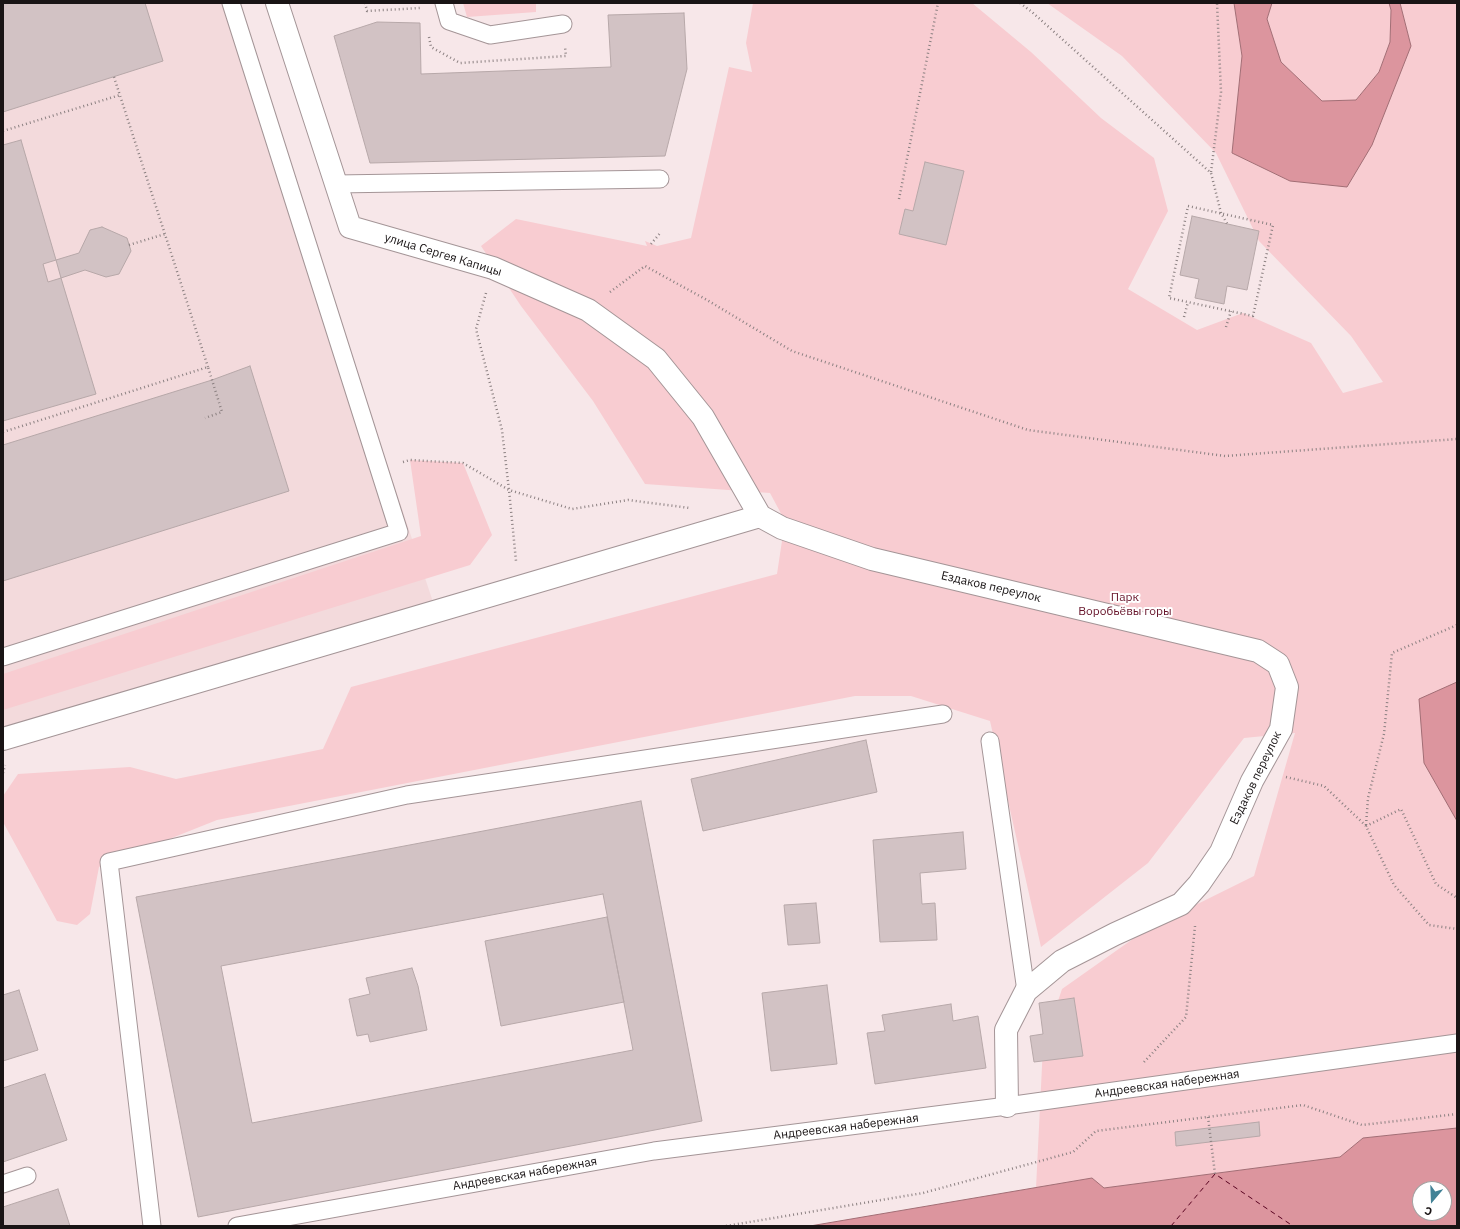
<!DOCTYPE html>
<meta charset="utf-8">
<style>
body{margin:0}
#map{position:relative;width:1460px;height:1229px;overflow:hidden;background:#f7e7e9;font-family:"IBM Plex Sans",sans-serif}
canvas{display:block}
.frame{position:absolute;inset:0;border:4px solid #191415;pointer-events:none}
.north{position:absolute;left:1412px;top:1181px;width:40px;height:40px;box-sizing:border-box;background:#fff;border:1px solid #a3a1a1;border-radius:50%;rotate:199deg;font-size:11px;font-weight:700;line-height:16px;text-align:center;color:#191415}
.north::after{content:'';display:block;margin:auto;width:14px;height:18px;background:#428296;clip-path:polygon(50% 0,100% 100%,50% 72%,0 100%)}
</style>
<div id="map">
<canvas width="1460" height="1229"></canvas>
<div class="frame"></div>
<div class="north">С</div>
</div>
<script>
const ctx = document.querySelector('canvas').getContext('2d');
ctx.lineJoin = 'round';
function fillPath(path, color) {
  ctx.fillStyle = color;
  ctx.fill(path, 'evenodd');
}
function toPath(rows) {
  const path = new Path2D();
  for (const r of rows) {
    path.moveTo(r[0], r[1]);
    for (let i = 2; i < r.length; i += 2) path.lineTo(r[i], r[i + 1]);
  }
  return path;
}
function stroke(path, color, width, dash) {
  ctx.strokeStyle = color;
  ctx.lineWidth = width;
  ctx.lineCap = dash ? 'butt' : 'round';
  ctx.setLineDash(dash || []);
  ctx.stroke(path);
}
function drawText(font, color, halo, rows, align = 'center') {
  ctx.font = font + ' "IBM Plex Sans",sans-serif';
  ctx.lineWidth = 4;
  ctx.setLineDash([]);
  ctx.textBaseline = 'middle';
  ctx.strokeStyle = halo;
  ctx.fillStyle = color;
  for (const [text, x, y, turn = 0] of rows) {
    ctx.save();
    ctx.translate(x, y);
    ctx.rotate((+turn || 0) * Math.PI / 180);
    ctx.textAlign = isNaN(turn) ? turn : align;
    if (halo) ctx.strokeText(text, 0, 0);
    ctx.fillText(text, 0, 0);
    ctx.restore();
  }
}
fillPath(toPath([
 [3,3,234,3,434,605,3,730]
]), '#f3dadc');
fillPath(toPath([
 [463,3,536,3,536,12,467,17],
 [753,3,972,3,1031,52,1101,118,1154,158,1168,211,1128,289,1197,330,1243,313,1311,343,1343,393,1383,382,1351,336,1259,241,1216,153,1122,56,1047,3,1234,3,1242,56,1232,153,1290,181,1411,46,1400,3,1457,3,1457,1128,1363,1138,1340,1157,1104,1188,1092,1178,1036,1188,1043,1046,1062,989,1147,929,1254,876,1295,733,1244,738,1148,863,1041,947,990,721,911,696,855,696,217,820,99,867,90,914,77,925,57,921,3,822,3,796,18,774,130,767,176,779,323,749,351,687,777,574,785,521,770,493,645,484,593,401,521,306,481,246,516,219,647,246,645,241,657,246,691,238,729,67,752,72,746,43],
 [1272,3,1389,3,1391,10,1390,42,1379,72,1356,100,1322,101,1281,62,1267,19],
 [410,460,463,463,492,535,470,565,3,710,3,674,421,536]
]), '#f8ccd1');
const water = toPath([
 [1234,3,1272,3,1267,19,1281,62,1322,101,1356,100,1379,72,1390,42,1391,10,1389,3,1400,3,1411,46,1372,145,1347,187,1290,181,1232,153,1242,56,1234,3],
 [1457,682,1457,821,1424,763,1419,699,1457,682],
 [1457,1128,1457,1226,810,1226,1092,1178,1104,1188,1340,1157,1363,1138,1457,1128],
 [1420,1189,1444,1189,1444,1213,1420,1213,1420,1189]
]);
fillPath(water, '#dc959e');
stroke(water, '#a26e75', 1);
stroke(toPath([
 [1171,1226,1215,1174,1293,1226]
]), '#57011e', 1, [5, 4]);
const building = toPath([
 [3,3,145,3,163,61,3,112,3,3],
 [684,13,687,69,665,156,370,163,334,36,377,22,420,23,421,74,611,67,608,15,684,13],
 [21,140,56,260,43,264,48,282,61,278,96,394,3,421,3,145,21,140],
 [925,162,964,171,946,245,899,234,905,209,913,211,925,162],
 [1192,216,1259,231,1247,290,1227,286,1224,304,1195,298,1199,279,1180,275,1192,216],
 [102,227,127,238,131,251,119,274,106,277,85,270,61,278,56,260,79,253,90,230,102,227],
 [250,366,289,491,3,581,3,445,212,380,250,366],
 [866,740,877,792,703,831,691,779,866,740],
 [641,801,702,1121,198,1217,136,897,641,801],
 [603,894,633,1050,252,1123,221,966,603,894],
 [963,832,966,869,920,873,922,904,935,903,937,940,880,942,873,840,963,832],
 [816,903,820,943,788,945,784,905,816,903],
 [607,917,624,1002,501,1026,485,941,607,917],
 [412,968,418,986,427,1030,370,1042,368,1034,357,1036,349,999,370,994,366,978,412,968],
 [827,985,837,1064,771,1071,762,993,827,985],
 [19,990,38,1050,3,1061,3,995,19,990],
 [1074,998,1083,1056,1034,1062,1030,1036,1043,1034,1039,1003,1074,998],
 [951,1004,953,1021,978,1016,986,1068,875,1084,867,1033,885,1031,882,1015,951,1004],
 [45,1074,67,1140,3,1162,3,1088,45,1074],
 [1259,1122,1260,1136,1176,1146,1175,1132,1259,1122],
 [58,1189,70,1226,3,1226,3,1207,58,1189]
]);
fillPath(building, '#d2c2c4');
stroke(building, '#b7a8a9', 1);
const service = toPath([
 [444,3,449,21,490,35,563,24],
 [336,184,660,179],
 [3,657,399,532,231,3],
 [990,741,1026,991],
 [3,1184,27,1176],
 [152,1226,109,862,407,795,943,714],
 [237,1226,654,1151,1007,1106,1457,1043]
]);
const minor = toPath([
 [277,3,350,227,493,268,588,310,656,359,703,417,760,516],
 [760,516,782,528,872,559,1258,651,1278,664,1287,687,1281,729,1252,781,1221,852,1199,884,1181,904,1115,934,1062,961,1026,991,1006,1030,1007,1106],
 [3,739,760,516]
]);
stroke(service, '#a49597', 19);
stroke(minor, '#a49597', 24);
stroke(toPath([
 [365,3,367,11,420,8],
 [1020,3,1032,12,1211,173,1221,213,1228,225],
 [429,37,431,47,460,63,566,56,565,47],
 [114,77,208,367],
 [3,131,120,95],
 [1211,172,1221,92,1217,3],
 [899,199,938,3],
 [1188,206,1273,225,1253,316,1169,298,1188,206],
 [651,244,661,232],
 [129,245,165,234],
 [610,292,645,266,707,300,792,351,1028,430,1225,456,1457,439],
 [486,293,476,329,502,430,509,490,516,561],
 [1184,317,1188,302],
 [1226,327,1231,311],
 [3,432,208,367,222,412,205,418],
 [403,462,410,460,463,463,509,490,572,509,628,500,690,508],
 [3,773,5,765],
 [1286,777,1324,786,1366,826,1394,885,1429,925,1457,929],
 [1366,825,1368,798,1384,734,1392,653,1457,625],
 [1366,826,1401,809,1436,884,1457,898],
 [1144,1062,1186,1017,1195,926],
 [1208,1117,1215,1174],
 [726,1226,923,1193,1073,1152,1096,1131,1303,1105,1362,1125,1457,1114]
]), '#8c8182', 2.5, [1, 3]);
stroke(service, '#fff', 17);
stroke(minor, '#fff', 22);
drawText('12px', '#191415', '#fff', [
 ["улица Сергея Капицы",443,255,17],
 ["Ездаков переулок",991,587,13],
 ["Ездаков переулок",1256,778,-64],
 ["Андреевская набережная",1167,1084,-8],
 ["Андреевская набережная",846,1127,-7],
 ["Андреевская набережная",525,1174,-10]
]);
drawText('12px', '#67142a', '#fff', [
 ["Парк",1125,598],
 ["Воробьёвы горы",1125,612]
]);
</script>
